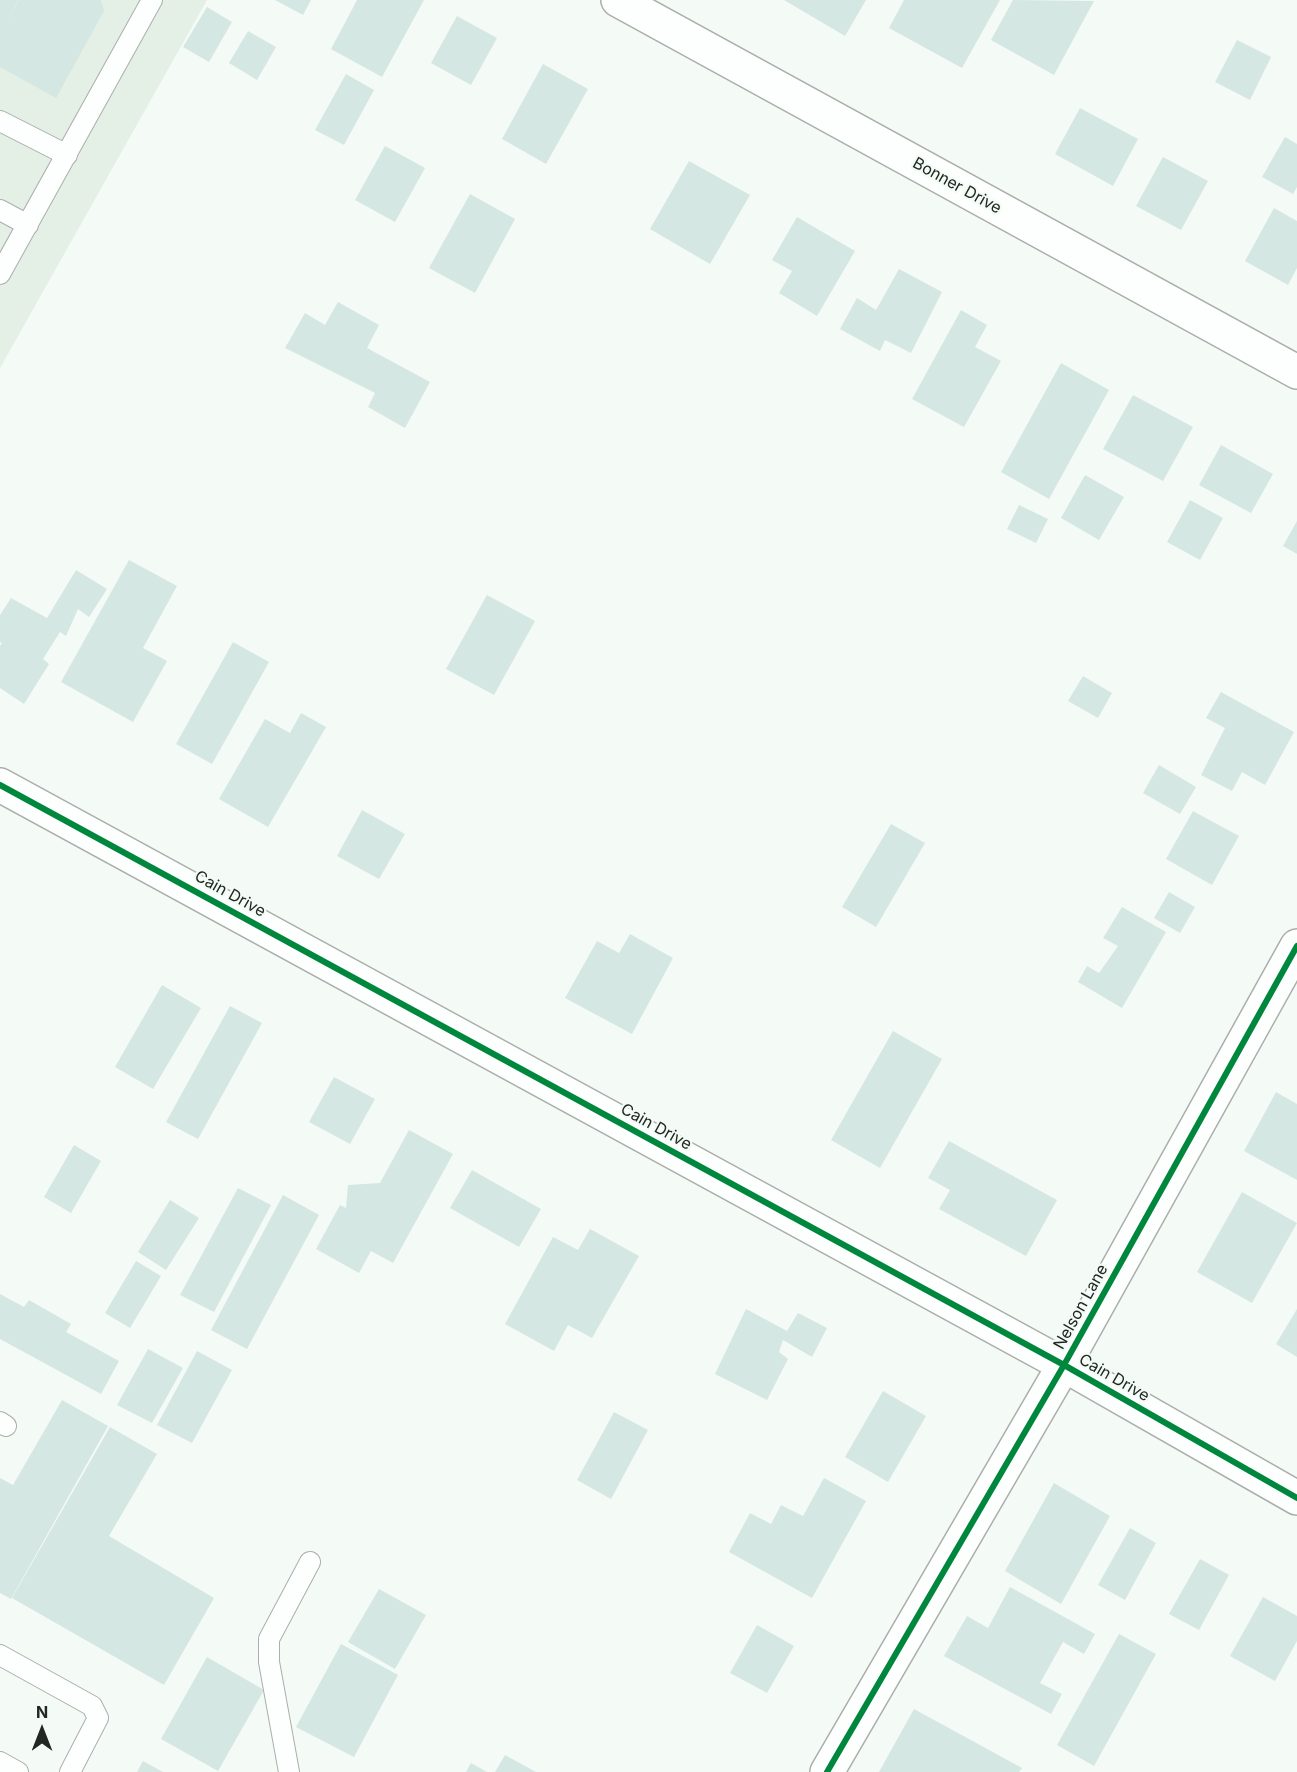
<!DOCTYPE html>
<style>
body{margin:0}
#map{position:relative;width:1297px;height:1772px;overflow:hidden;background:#f4faf5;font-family:Inter,sans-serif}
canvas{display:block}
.north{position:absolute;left:12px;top:1700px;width:60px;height:60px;-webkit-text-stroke:4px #f2fcf4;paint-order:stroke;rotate:0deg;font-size:16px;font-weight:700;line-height:24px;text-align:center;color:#232724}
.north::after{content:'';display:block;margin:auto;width:21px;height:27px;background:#232724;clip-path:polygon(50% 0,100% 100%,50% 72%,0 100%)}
</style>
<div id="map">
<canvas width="1297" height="1772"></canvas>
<div class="north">N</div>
</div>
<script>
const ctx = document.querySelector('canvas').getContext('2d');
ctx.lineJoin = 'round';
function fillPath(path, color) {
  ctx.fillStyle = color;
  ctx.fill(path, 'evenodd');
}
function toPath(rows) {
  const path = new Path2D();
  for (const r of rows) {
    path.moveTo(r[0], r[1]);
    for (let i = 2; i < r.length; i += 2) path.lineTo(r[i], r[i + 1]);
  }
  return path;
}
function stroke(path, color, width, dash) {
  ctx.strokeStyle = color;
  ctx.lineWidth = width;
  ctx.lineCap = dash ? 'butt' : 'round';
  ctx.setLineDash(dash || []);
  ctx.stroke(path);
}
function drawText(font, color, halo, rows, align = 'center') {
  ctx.font = font + ' Inter,sans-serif';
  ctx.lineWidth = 4.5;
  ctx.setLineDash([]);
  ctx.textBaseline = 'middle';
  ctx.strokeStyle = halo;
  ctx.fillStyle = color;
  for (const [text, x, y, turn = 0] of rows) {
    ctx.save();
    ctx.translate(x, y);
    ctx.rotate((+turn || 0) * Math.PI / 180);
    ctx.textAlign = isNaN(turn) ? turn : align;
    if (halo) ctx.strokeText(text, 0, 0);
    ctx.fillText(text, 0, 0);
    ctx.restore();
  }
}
fillPath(toPath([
 [0,0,207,0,0,368]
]), '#e4efe6');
fillPath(toPath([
 [0,0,18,0,8,21,19,0,101,0,104,11,56,98,0,67],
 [275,0,311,0,303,15],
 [357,0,424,0,382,77,331,49],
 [784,0,866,0,845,36],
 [904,0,1000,0,962,68,889,28],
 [1013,0,1094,1,1054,75,991,40],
 [207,7,232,22,209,62,183,47],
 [457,16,497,38,471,85,431,63],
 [248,31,276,47,257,80,229,63],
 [1237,40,1271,57,1250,100,1215,82],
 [543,64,588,89,546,164,502,139],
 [346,74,374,90,344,145,315,130],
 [1080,108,1138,139,1113,186,1055,154],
 [1285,137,1297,144,1297,187,1293,194,1262,177],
 [385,146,425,168,395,222,355,200],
 [1163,157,1208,181,1181,230,1136,206],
 [689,161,750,195,710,264,650,229],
 [470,194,515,219,475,293,429,268],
 [1274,208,1297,221,1297,268,1288,285,1245,261],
 [797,217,855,251,817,316,779,293,792,271,772,260],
 [899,269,942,292,911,353,885,340,880,351,840,329,857,298,876,310],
 [338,302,379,325,367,348,430,382,405,428,368,407,375,393,285,348,305,313,325,325],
 [961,310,987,325,975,347,1001,361,964,427,912,399],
 [1061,363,1109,390,1049,499,1001,472],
 [1133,395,1193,427,1163,481,1103,449],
 [1221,445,1273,474,1251,513,1199,485],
 [1085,475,1124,497,1099,540,1061,518],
 [1190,500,1223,518,1200,560,1167,542],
 [1019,505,1048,519,1036,543,1007,529],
 [1297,521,1297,554,1283,546],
 [129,560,177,586,143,648,167,661,133,722,61,682],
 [76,570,107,589,89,617,78,609,66,636,60,632,43,659,49,664,24,704,0,688,0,646,2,643,0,642,0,615,11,598,47,618],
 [487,595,535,621,494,695,446,669],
 [233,642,269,662,212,764,176,744],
 [1083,676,1112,693,1098,718,1068,701],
 [1221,692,1294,732,1265,785,1242,772,1232,791,1201,775,1225,728,1206,718],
 [301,713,326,727,268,827,219,799,265,719,290,733],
 [1159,765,1196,787,1180,814,1143,793],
 [362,810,405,834,379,879,337,856],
 [1193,811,1239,836,1212,885,1166,859],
 [891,824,925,843,876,927,842,907],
 [1169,892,1195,907,1180,933,1154,918],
 [1122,907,1166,932,1122,1008,1078,982,1087,966,1099,973,1118,946,1103,938],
 [630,934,673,958,632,1034,565,998,597,941,619,953],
 [162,985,201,1008,153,1089,115,1067],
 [230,1006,262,1023,198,1139,166,1122],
 [893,1031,942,1059,880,1168,831,1140],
 [334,1077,375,1099,350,1144,309,1122],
 [1276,1092,1297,1104,1297,1180,1244,1151],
 [409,1130,453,1154,393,1263,371,1251,359,1273,316,1249,340,1205,346,1208,348,1185,380,1183],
 [949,1141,1057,1200,1026,1256,939,1209,950,1190,928,1178],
 [74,1145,101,1161,71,1213,44,1197],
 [472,1170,541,1209,519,1247,450,1208],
 [238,1188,271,1205,214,1312,180,1295],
 [1242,1192,1297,1223,1252,1303,1197,1272],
 [283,1195,319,1215,247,1349,211,1330],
 [170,1200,199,1218,166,1270,138,1252],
 [590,1229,639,1256,592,1338,568,1325,554,1351,505,1324,553,1237,578,1250],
 [136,1261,161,1276,130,1328,105,1313],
 [0,1294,24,1307,29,1300,71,1324,66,1332,119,1361,101,1394,0,1339],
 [746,1309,787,1331,798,1313,827,1328,812,1357,783,1340,779,1352,788,1359,767,1400,715,1374],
 [1297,1309,1297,1357,1276,1344],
 [148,1349,183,1368,152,1423,117,1405],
 [197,1351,232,1370,192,1443,157,1425],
 [883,1391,926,1416,888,1482,845,1457],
 [62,1400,108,1426,11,1599,0,1593,0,1478,13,1485],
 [614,1412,648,1430,611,1499,577,1480],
 [110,1427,157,1454,109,1536,214,1598,164,1685,12,1598],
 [824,1478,866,1501,812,1598,729,1552,750,1513,771,1524,781,1505,803,1516],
 [1054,1483,1110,1516,1061,1604,1005,1571],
 [1130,1528,1156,1543,1125,1600,1098,1585],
 [1200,1559,1229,1575,1199,1630,1169,1614],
 [1010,1587,1095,1634,1084,1654,1063,1642,1040,1683,1062,1694,1051,1714,944,1656,967,1616,988,1628],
 [379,1589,426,1615,395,1669,348,1642],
 [1263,1597,1297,1616,1297,1641,1275,1681,1230,1656],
 [757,1625,794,1646,767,1693,730,1673],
 [1119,1634,1156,1654,1094,1766,1057,1745],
 [341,1644,398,1675,354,1757,296,1727],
 [207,1657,264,1690,218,1771,161,1739],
 [914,1709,1022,1768,1019,1772,879,1772],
 [505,1755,536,1772,495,1772],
 [143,1761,163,1772,137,1772],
 [471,1763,487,1772,466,1772]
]), '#d5e7e3');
const service = toPath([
 [0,121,67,155],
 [0,210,28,225],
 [0,274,152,0],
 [0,1422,6,1426],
 [0,1655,92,1706,98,1718,70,1772],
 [0,1762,18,1772],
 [289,1772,269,1662,269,1639,310,1562]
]);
const minor = toPath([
 [0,785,1064,1365,1297,1498],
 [827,1772,1064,1365,1297,946]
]);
const tertiary = toPath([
 [618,0,1297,372]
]);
stroke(service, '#abafab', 22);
stroke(minor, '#abafab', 36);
stroke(tertiary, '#abafab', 36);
stroke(service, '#fdfefe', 20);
stroke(minor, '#fdfefe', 33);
stroke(tertiary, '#fdfefe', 33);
stroke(toPath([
 [0,785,1064,1365,1297,1498],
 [827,1772,1064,1365,1297,946]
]), '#00873e', 6);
drawText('16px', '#232724', '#f2fcf4', [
 ["Bonner Drive",957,186,29],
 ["Cain Drive",230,894,29],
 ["Cain Drive",656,1127,29],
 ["Nelson Lane",1081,1307,-61],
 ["Cain Drive",1114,1378,30]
]);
</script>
